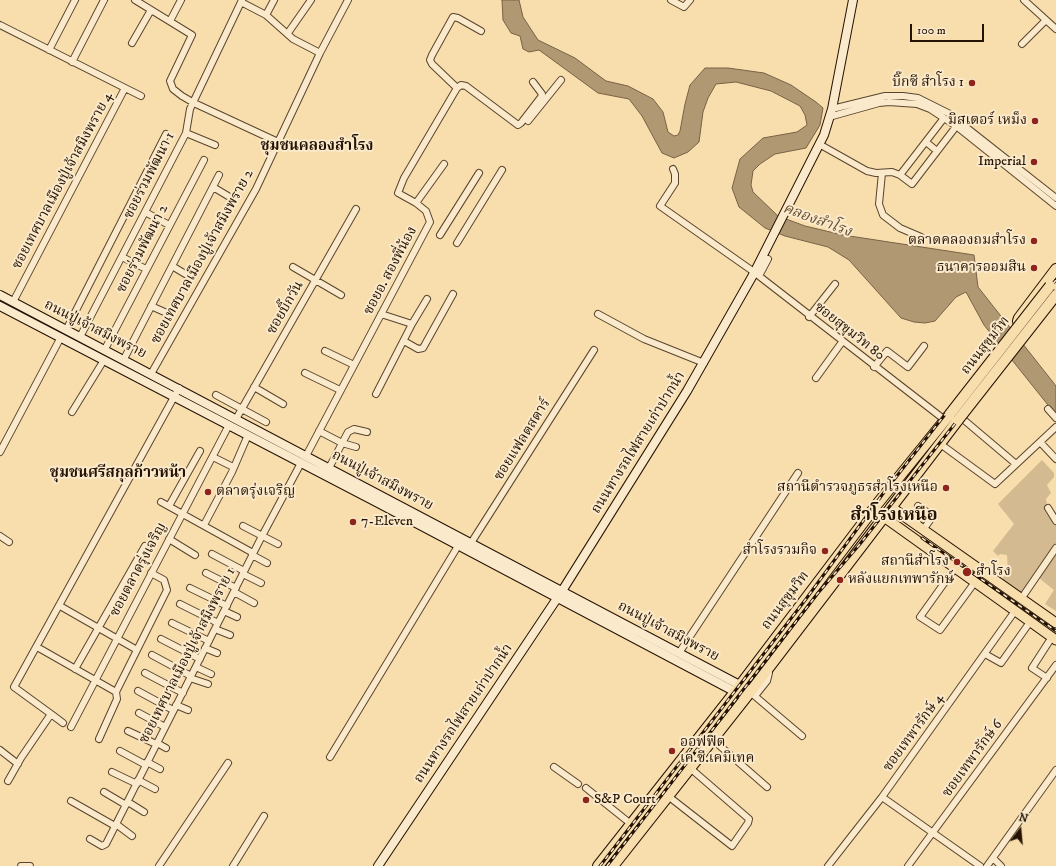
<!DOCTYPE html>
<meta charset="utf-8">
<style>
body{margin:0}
#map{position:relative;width:1056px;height:866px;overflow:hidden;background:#f8ddad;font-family:"IM FELL DW Pica",serif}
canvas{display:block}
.north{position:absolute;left:1000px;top:810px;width:40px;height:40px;-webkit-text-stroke:3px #fae9ca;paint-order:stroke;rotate:16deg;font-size:11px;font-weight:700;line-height:16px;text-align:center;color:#241203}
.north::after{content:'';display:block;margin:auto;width:14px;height:18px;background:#241203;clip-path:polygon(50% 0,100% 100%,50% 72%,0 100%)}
.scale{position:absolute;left:910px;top:24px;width:74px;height:18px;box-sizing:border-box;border:2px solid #241203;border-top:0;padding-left:5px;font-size:12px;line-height:14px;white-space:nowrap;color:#241203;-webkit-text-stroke:3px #fae9ca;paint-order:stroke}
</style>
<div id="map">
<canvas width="1056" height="866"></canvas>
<div class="north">N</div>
<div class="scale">100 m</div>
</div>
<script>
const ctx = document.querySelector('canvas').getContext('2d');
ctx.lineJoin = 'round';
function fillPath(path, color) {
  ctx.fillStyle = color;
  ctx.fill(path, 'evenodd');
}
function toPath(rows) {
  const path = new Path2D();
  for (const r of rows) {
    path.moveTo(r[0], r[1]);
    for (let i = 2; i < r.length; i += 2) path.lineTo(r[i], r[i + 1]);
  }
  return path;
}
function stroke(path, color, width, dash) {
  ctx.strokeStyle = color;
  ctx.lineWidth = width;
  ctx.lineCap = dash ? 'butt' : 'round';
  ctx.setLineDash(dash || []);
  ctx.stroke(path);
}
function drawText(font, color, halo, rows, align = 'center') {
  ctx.font = font + ' "IM FELL DW Pica","Noto Serif Thai",serif';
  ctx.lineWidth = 4;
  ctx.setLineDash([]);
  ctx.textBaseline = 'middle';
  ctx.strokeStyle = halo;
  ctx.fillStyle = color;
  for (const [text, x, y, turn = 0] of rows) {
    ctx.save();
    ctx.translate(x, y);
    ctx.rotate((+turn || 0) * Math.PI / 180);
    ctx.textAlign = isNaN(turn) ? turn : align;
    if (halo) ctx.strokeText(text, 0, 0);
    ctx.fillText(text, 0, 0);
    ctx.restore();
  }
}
fillPath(toPath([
 [1042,460,1054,473,1054,477,1047,485,1051,493,1046,499,1047,504,1056,515,1056,611,1045,604,1054,590,1039,578,1026,596,1001,580,1008,572,1007,555,1000,554,998,556,993,551,1014,524,998,504]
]), '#d4ba90');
const water = toPath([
 [502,0,519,0,523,17,538,40,575,58,606,81,628,86,653,99,663,112,668,132,674,136,678,135,680,131,685,104,690,85,705,68,728,68,764,73,791,85,816,102,823,108,820,125,806,148,775,154,760,164,753,171,751,185,753,192,778,216,805,226,843,235,974,255,978,287,1056,386,1056,415,984,325,966,292,956,297,935,321,925,323,914,322,901,318,849,260,828,247,785,236,765,228,739,207,732,188,740,159,763,138,797,132,807,125,805,115,800,106,771,91,736,82,716,84,708,98,703,112,699,142,688,152,674,158,662,153,642,116,629,99,598,93,539,50,529,52,523,49,520,36,511,33,503,20,502,0]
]);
fillPath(water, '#b09873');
stroke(water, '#786246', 1);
const minor = toPath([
 [135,0,192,35,170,81,173,89,182,96,194,103,278,142],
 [671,0,684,7,690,0],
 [1024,0,1056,29],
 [241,2,266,15,293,39,320,53],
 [266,15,274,0],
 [170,21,181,0],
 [0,25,141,96],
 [288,33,311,0],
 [132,43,151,10],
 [1022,44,1046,20],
 [49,50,75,0],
 [72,62,104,0],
 [457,88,461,85,466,86,518,125,521,123,541,97,542,94,533,82],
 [832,109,885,96,903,96,918,98,948,113,1056,198],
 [829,117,879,103,889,102,917,104,930,109,956,126,1056,206],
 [528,121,561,80],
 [186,133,215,145],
 [926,142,937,151],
 [819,144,867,171,876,173,892,172,900,175,944,118],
 [673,169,675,174,675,183,660,206,754,272],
 [882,173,879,204,883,215,900,228,921,237],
 [900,175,912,184,958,124],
 [213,187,228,196],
 [416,203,444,164],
 [145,212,169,225],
 [440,235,479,173],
 [457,243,502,170],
 [122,257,146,269],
 [768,259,759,276,941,417],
 [172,266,187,275],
 [293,267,341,295],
 [13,302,125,88],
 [151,306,169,314],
 [381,314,412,324,427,299],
 [598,314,644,339,704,363],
 [809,317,835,284],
 [66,330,166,134],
 [80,337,186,133,190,109,242,0],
 [404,341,418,349,423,348,453,294],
 [105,349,204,160],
 [325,351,354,365],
 [124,359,219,175],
 [874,367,887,351,908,367,924,346],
 [305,373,340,390],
 [151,374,256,189,320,53,348,0],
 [816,378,842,342],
 [254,387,283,404],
 [376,394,412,324],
 [216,395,266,422],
 [1048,409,1056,418],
 [72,412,104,360],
 [236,419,356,209],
 [964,420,1016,464],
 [319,431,342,443,356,447],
 [1040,442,1056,459],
 [939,443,995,484,1056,427],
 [0,452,61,337],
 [306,456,430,222,426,211,416,203,398,193,404,178,457,88,432,64,430,60,432,55,453,17,458,18,481,31],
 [213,457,233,467],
 [329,468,348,432,354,429,367,432],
 [161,502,253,553],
 [169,506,200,451],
 [918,506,933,516,923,530],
 [1048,508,1056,521],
 [204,525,232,472,248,435],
 [243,526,278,544],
 [0,536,9,542],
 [169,539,195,555],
 [471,543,594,350],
 [212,554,244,571],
 [252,555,267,563],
 [955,568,920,617,940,630,975,582],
 [206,573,236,588],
 [243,574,261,583],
 [190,588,227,606],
 [234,592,254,603],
 [1021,599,1056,548],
 [180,604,218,623],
 [60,606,137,650],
 [224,611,237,617],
 [172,623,209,641],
 [215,629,230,635],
 [161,639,200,659],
 [37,647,116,692],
 [205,648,217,653],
 [679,653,798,473],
 [985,654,1001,663,1030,622],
 [152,655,191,676],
 [196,667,211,674],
 [75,669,145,546],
 [145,673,183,693],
 [190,678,208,684],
 [1047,678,1032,668,1052,637],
 [138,691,173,710],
 [750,692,802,736],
 [755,696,767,681,769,673,766,670],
 [176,705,188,710],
 [139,713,165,727],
 [51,714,63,723],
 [71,727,229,425],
 [128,731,156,744],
 [99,739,117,699,116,692,167,590,164,580,151,573],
 [712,739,767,787],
 [157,743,166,748],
 [0,750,18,764],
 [120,751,146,765],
 [330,757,458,546],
 [147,762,160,769],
 [554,767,578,784],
 [112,772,137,784],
 [138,780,155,789],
 [8,781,21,758,51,714,14,687,179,388],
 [586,788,631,824],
 [104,792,126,805],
 [668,796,732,846,748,823,749,819,690,768],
 [882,797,980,866],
 [71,801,115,826],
 [128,802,144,812],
 [116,824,132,836],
 [90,839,102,846,106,844,262,536,301,463],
 [993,858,1001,866],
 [21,866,30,866],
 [159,866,228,763],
 [233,866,264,816],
 [828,866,882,797,1015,611],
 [908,866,1056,665],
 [987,866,1056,770]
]);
const secondary = toPath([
 [0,295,751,691],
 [0,306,380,504,745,697],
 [378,866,562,591,687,391,753,275,824,135,832,109,853,0]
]);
const primary = toPath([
 [891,507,1056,623],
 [884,517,1056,640]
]);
const trunk = toPath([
 [1020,328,1018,321,1019,318,1056,269],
 [598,866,735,692,878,503,950,414],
 [613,866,751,691,958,420]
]);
stroke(minor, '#59452e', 8);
stroke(secondary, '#241203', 10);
stroke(primary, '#241203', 11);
stroke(trunk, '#241203', 12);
stroke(minor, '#fae9ca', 6);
stroke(secondary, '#fae9ca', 8);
stroke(primary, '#f8ddad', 9);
stroke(trunk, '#f8ddad', 10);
const rail = toPath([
 [922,538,1056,631],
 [600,866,806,599,882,495,979,371,1056,280],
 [607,866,818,593,860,544,987,383,1027,324]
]);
stroke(rail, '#241203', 3);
stroke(rail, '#fae9ca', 1.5, [4.5]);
const trunkBridge = toPath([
 [950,414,1050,286],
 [958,420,1056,295]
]);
stroke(trunkBridge, '#241203', 12, []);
stroke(trunkBridge, '#f8ddad', 10);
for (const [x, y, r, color] of [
 [972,83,4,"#8f2418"],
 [1035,121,4,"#8f2418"],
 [1034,162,4,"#8f2418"],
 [1034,241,4,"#8f2418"],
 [1034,268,4,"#8f2418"],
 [946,488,4,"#8f2418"],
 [208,492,4,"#8f2418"],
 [353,522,4,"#8f2418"],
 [825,551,4,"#8f2418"],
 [957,562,4,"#8f2418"],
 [967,572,5,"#8f2418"],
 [840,580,4,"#8f2418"],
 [672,751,4,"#8f2418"],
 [586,800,4,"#8f2418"]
]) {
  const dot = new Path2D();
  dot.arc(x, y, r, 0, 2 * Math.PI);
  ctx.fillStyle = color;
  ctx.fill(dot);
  stroke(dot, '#fae9ca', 1.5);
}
drawText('14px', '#241203', '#fae9ca', [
 ["บิ๊กซี สำโรง 1",964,83],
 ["มิสเตอร์ เหม็ง",1027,121],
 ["Imperial",1026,162],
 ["ตลาดคลองถมสำโรง",1026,241],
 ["ธนาคารออมสิน",1026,268],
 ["สถานีตำรวจภูธรสำโรงเหนือ",938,488],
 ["ตลาดรุ่งเจริญ",216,492,"left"],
 ["7-Eleven",361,522,"left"],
 ["สำโรงรวมกิจ",817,551],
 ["สถานีสำโรง",949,562],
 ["สำโรง",976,572,"left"],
 ["หลังแยกเทพารักษ์",848,580,"left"],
 ["ออฟฟิต",680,743,"left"],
 ["เค.ซี.เคมิเทค",680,759,"left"],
 ["S&P Court",594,800,"left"]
], 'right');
drawText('14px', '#241203', '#fae9ca', [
 ["ซอยร่วมพัฒนา 1",150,176,-63],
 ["ซอยเทศบาลเมืองปู่เจ้าสมิงพราย 4",63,181,-62],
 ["ซอยร่วมพัฒนา 2",143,249,-63],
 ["ซอยเทศบาลเมืองปู่เจ้าสมิงพราย 2",203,257,-61],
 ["ซอยอ. สองพี่น้อง",391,271,-62],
 ["ซอยบิ๊กวัน",286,308,-60],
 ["ถนนปู่เจ้าสมิงพราย",95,330,27],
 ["ซอยสุขุมวิท 80",849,332,38],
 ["ถนนสุขุมวิท",986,346,-52],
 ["ซอยแฟลตสตาร์",523,440,-58],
 ["ถนนทางรถไฟสายเก่าปากน้ำ",639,443,-58],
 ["ถนนปู่เจ้าสมิงพราย",382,481,28],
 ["ซอยตลาดรุ่งเจริญ",139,570,-62],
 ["ถนนสุขุมวิท",786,601,-53],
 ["ถนนปู่เจ้าสมิงพราย",668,632,28],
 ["ซอยเทศบาลเมืองปู่เจ้าสมิงพราย 1",188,656,-63],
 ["ถนนทางรถไฟสายเก่าปากน้ำ",464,714,-56],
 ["ซอยเทพารักษ์ 4",914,733,-54],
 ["ซอยเทพารักษ์ 6",973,759,-54]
]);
drawText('bold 15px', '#241203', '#fae9ca', [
 ["ชุมชนคลองสำโรง",317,147],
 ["ชุมชนศรีสกุลก้าวหน้า",118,474]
]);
drawText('italic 15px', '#634e35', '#fae9ca', [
 ["คลองสำโรง",817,221,20]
]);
drawText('bold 18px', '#241203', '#fae9ca', [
 ["สำโรงเหนือ",894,516]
]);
</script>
